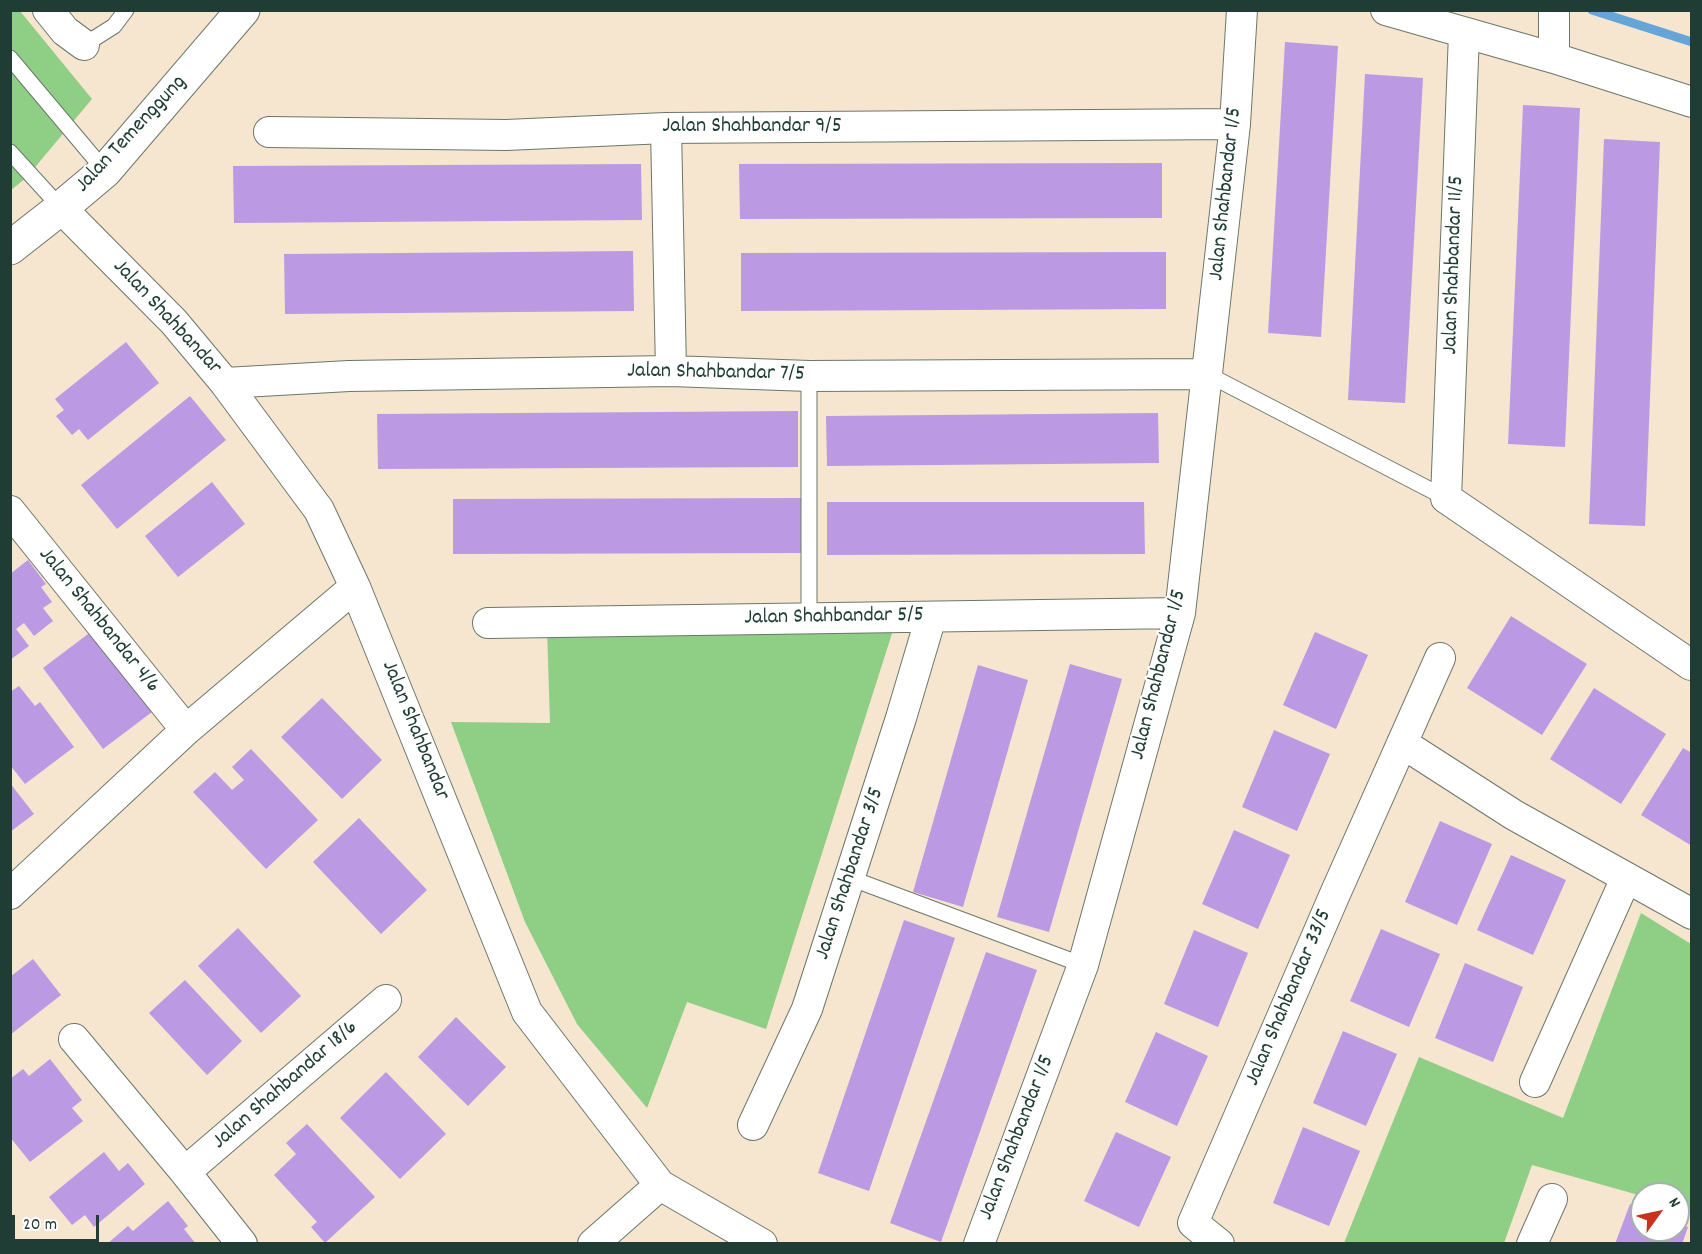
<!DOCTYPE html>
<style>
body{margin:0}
#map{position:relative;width:1702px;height:1254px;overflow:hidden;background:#f6e5cf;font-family:Dekko,sans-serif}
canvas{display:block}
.frame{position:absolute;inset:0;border:12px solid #1f3d34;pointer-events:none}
.north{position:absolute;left:1630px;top:1182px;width:60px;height:60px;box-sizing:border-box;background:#fff;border:2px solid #a5b1ae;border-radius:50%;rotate:57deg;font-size:16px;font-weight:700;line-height:24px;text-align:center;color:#1f3d34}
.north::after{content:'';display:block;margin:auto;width:21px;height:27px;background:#c8321e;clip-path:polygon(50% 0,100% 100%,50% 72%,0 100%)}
.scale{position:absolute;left:12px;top:1215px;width:87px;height:27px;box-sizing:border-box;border:3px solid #1f3d34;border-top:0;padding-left:8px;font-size:18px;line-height:21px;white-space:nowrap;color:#1f3d34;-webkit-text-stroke:4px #fff;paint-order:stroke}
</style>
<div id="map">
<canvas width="1702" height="1254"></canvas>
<div class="frame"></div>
<div class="north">N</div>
<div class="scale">20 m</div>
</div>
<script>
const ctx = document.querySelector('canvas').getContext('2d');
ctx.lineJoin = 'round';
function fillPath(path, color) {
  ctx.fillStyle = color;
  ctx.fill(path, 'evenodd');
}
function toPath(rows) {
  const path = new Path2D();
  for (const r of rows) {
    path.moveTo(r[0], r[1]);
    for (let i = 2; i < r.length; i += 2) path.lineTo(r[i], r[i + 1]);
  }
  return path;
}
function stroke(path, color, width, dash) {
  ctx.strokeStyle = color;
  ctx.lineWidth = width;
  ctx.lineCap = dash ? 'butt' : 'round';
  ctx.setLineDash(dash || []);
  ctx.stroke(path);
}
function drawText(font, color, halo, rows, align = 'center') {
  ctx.font = font + ' Dekko,sans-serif';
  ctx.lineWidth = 4.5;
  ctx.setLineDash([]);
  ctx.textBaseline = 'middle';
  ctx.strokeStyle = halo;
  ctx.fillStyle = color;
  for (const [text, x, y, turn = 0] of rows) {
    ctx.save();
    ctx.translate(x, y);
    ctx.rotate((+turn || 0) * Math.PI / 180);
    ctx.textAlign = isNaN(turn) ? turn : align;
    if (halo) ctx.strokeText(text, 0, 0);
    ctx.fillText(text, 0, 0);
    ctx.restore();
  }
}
fillPath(toPath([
 [11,11,20,11,92,99,26,178,11,190],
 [895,624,766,1029,687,1002,647,1108,577,1024,525,922,451,722,550,723,547,628],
 [1641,913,1691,944,1691,1209,1678,1206,1678,1194,1642,1194,1642,1196,1532,1165,1504,1243,1344,1243,1419,1057,1563,1118]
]), '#8fce85');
stroke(toPath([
 [1592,10,1692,42]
]), '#66a5d8', 9);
fillPath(toPath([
 [1285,42,1338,46,1321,337,1268,333],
 [1365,74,1423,78,1405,403,1348,400],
 [1523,105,1580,108,1565,447,1508,444],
 [1604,139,1660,142,1645,526,1589,524],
 [1162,163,1162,218,740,219,739,164],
 [641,164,642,220,234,223,233,166],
 [633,251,634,311,285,314,284,254],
 [1166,252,1166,309,741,311,741,253],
 [126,342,159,383,88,440,79,429,72,435,56,416,64,410,55,399],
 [190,396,226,440,117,529,81,485],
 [798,411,798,467,378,469,377,414],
 [1158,413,1159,463,827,466,826,416],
 [212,482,245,524,178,577,145,536],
 [801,498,801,553,453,554,453,499],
 [827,502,1144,502,1145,554,827,555],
 [28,560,46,584,41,587,52,602,43,608,53,621,34,636,24,623,16,629,29,646,10,660,10,574],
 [1511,616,1587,664,1542,735,1467,688],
 [92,631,152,712,103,749,43,668],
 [1315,632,1368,655,1336,729,1283,705],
 [1070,664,1122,679,1049,932,997,917],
 [978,665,1028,680,963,907,913,892],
 [19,686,35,706,40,702,74,747,25,784,10,765,10,692],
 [1594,688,1666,734,1621,804,1550,759],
 [322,698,382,760,342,799,281,737],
 [1274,730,1330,754,1297,831,1242,807],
 [1683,748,1692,753,1692,846,1641,815],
 [251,749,318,820,266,869,193,792,215,772,232,790,244,780,232,767],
 [10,783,34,814,10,832],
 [359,818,427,890,381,934,313,862],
 [1440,821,1492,844,1457,925,1405,902],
 [1234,830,1290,855,1258,929,1202,904],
 [1511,855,1566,880,1533,955,1477,930],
 [904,920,955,938,869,1191,818,1173],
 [238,928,301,996,261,1033,198,966],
 [1381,929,1440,954,1409,1027,1350,1001],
 [1194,930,1248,953,1218,1027,1164,1004],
 [986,952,1037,970,941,1242,890,1223],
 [33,959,61,995,10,1035,10,977],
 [1465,963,1523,987,1493,1062,1435,1038],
 [185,980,242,1041,207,1075,149,1013],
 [456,1017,506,1067,468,1106,418,1057],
 [1343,1031,1397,1054,1366,1126,1313,1103],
 [1156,1032,1208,1056,1177,1126,1125,1102],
 [50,1059,82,1100,72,1108,83,1121,30,1162,10,1137,10,1079,23,1069,29,1076],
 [386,1072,446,1134,400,1179,340,1118],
 [307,1124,375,1197,325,1243,311,1227,317,1222,274,1175,296,1154,286,1143],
 [1303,1127,1360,1151,1329,1226,1273,1203],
 [1116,1132,1171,1157,1139,1227,1084,1201],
 [104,1152,119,1171,128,1163,145,1184,94,1227,85,1215,72,1225,49,1197],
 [168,1201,188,1226,184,1229,196,1244,107,1244,128,1226,133,1231],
 [1630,1204,1642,1209,1642,1230,1678,1230,1678,1223,1688,1227,1682,1244,1615,1244]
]), '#bb9ae3');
const service = toPath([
 [84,45,114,26,126,10],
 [10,58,105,171],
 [10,152,61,208],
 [1207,374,1446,498],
 [809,376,809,618],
 [850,878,1083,965]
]);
const minor = toPath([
 [48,10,65,31,84,45],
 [1386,10,1554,58,1692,102],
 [1464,33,1446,498,1691,665],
 [1554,58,1554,10],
 [666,128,671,371],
 [269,132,506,135,666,128,1235,124],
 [61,208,174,322,225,383,319,510,355,587,527,1012,660,1185,762,1244],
 [225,383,349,376,671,371,809,376,1207,374],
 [10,511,186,730],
 [488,623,1180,613],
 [1402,743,1514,815,1692,914],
 [10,894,186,730,355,587],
 [74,1039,185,1172,242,1244],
 [1535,1082,1626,878],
 [753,1125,807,1009,901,718,931,617],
 [185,1172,386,1000],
 [593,1244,660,1185],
 [979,1244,1083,965,1180,613,1235,124,1242,10],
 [1219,1244,1193,1223,1335,894,1440,658],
 [1532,1244,1552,1199]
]);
const tertiary = toPath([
 [10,248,61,208,105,171,243,10]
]);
stroke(service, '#6a786a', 17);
stroke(minor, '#6a786a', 32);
stroke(tertiary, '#6a786a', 35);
stroke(service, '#fff', 15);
stroke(minor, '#fff', 30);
stroke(tertiary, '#fff', 33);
drawText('22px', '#1f3d34', '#fff', [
 ["Jalan Shahbandar 9/5",752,128],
 ["Jalan Temenggung",132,135,-47],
 ["Jalan Shahbandar 1/5",1227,194,-84],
 ["Jalan Shahbandar 11/5",1455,265,-88],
 ["Jalan Shahbandar",166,318,47],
 ["Jalan Shahbandar 7/5",716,374,1],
 ["Jalan Shahbandar 5/5",834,618,-1],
 ["Jalan Shahbandar 4/6",98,621,51],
 ["Jalan Shahbandar 1/5",1160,675,-76],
 ["Jalan Shahbandar",414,731,68],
 ["Jalan Shahbandar 3/5",851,874,-72],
 ["Jalan Shahbandar 33/5",1290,998,-67],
 ["Jalan Shahbandar 18/6",286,1086,-41],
 ["Jalan Shahbandar 1/5",1018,1138,-69]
]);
</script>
